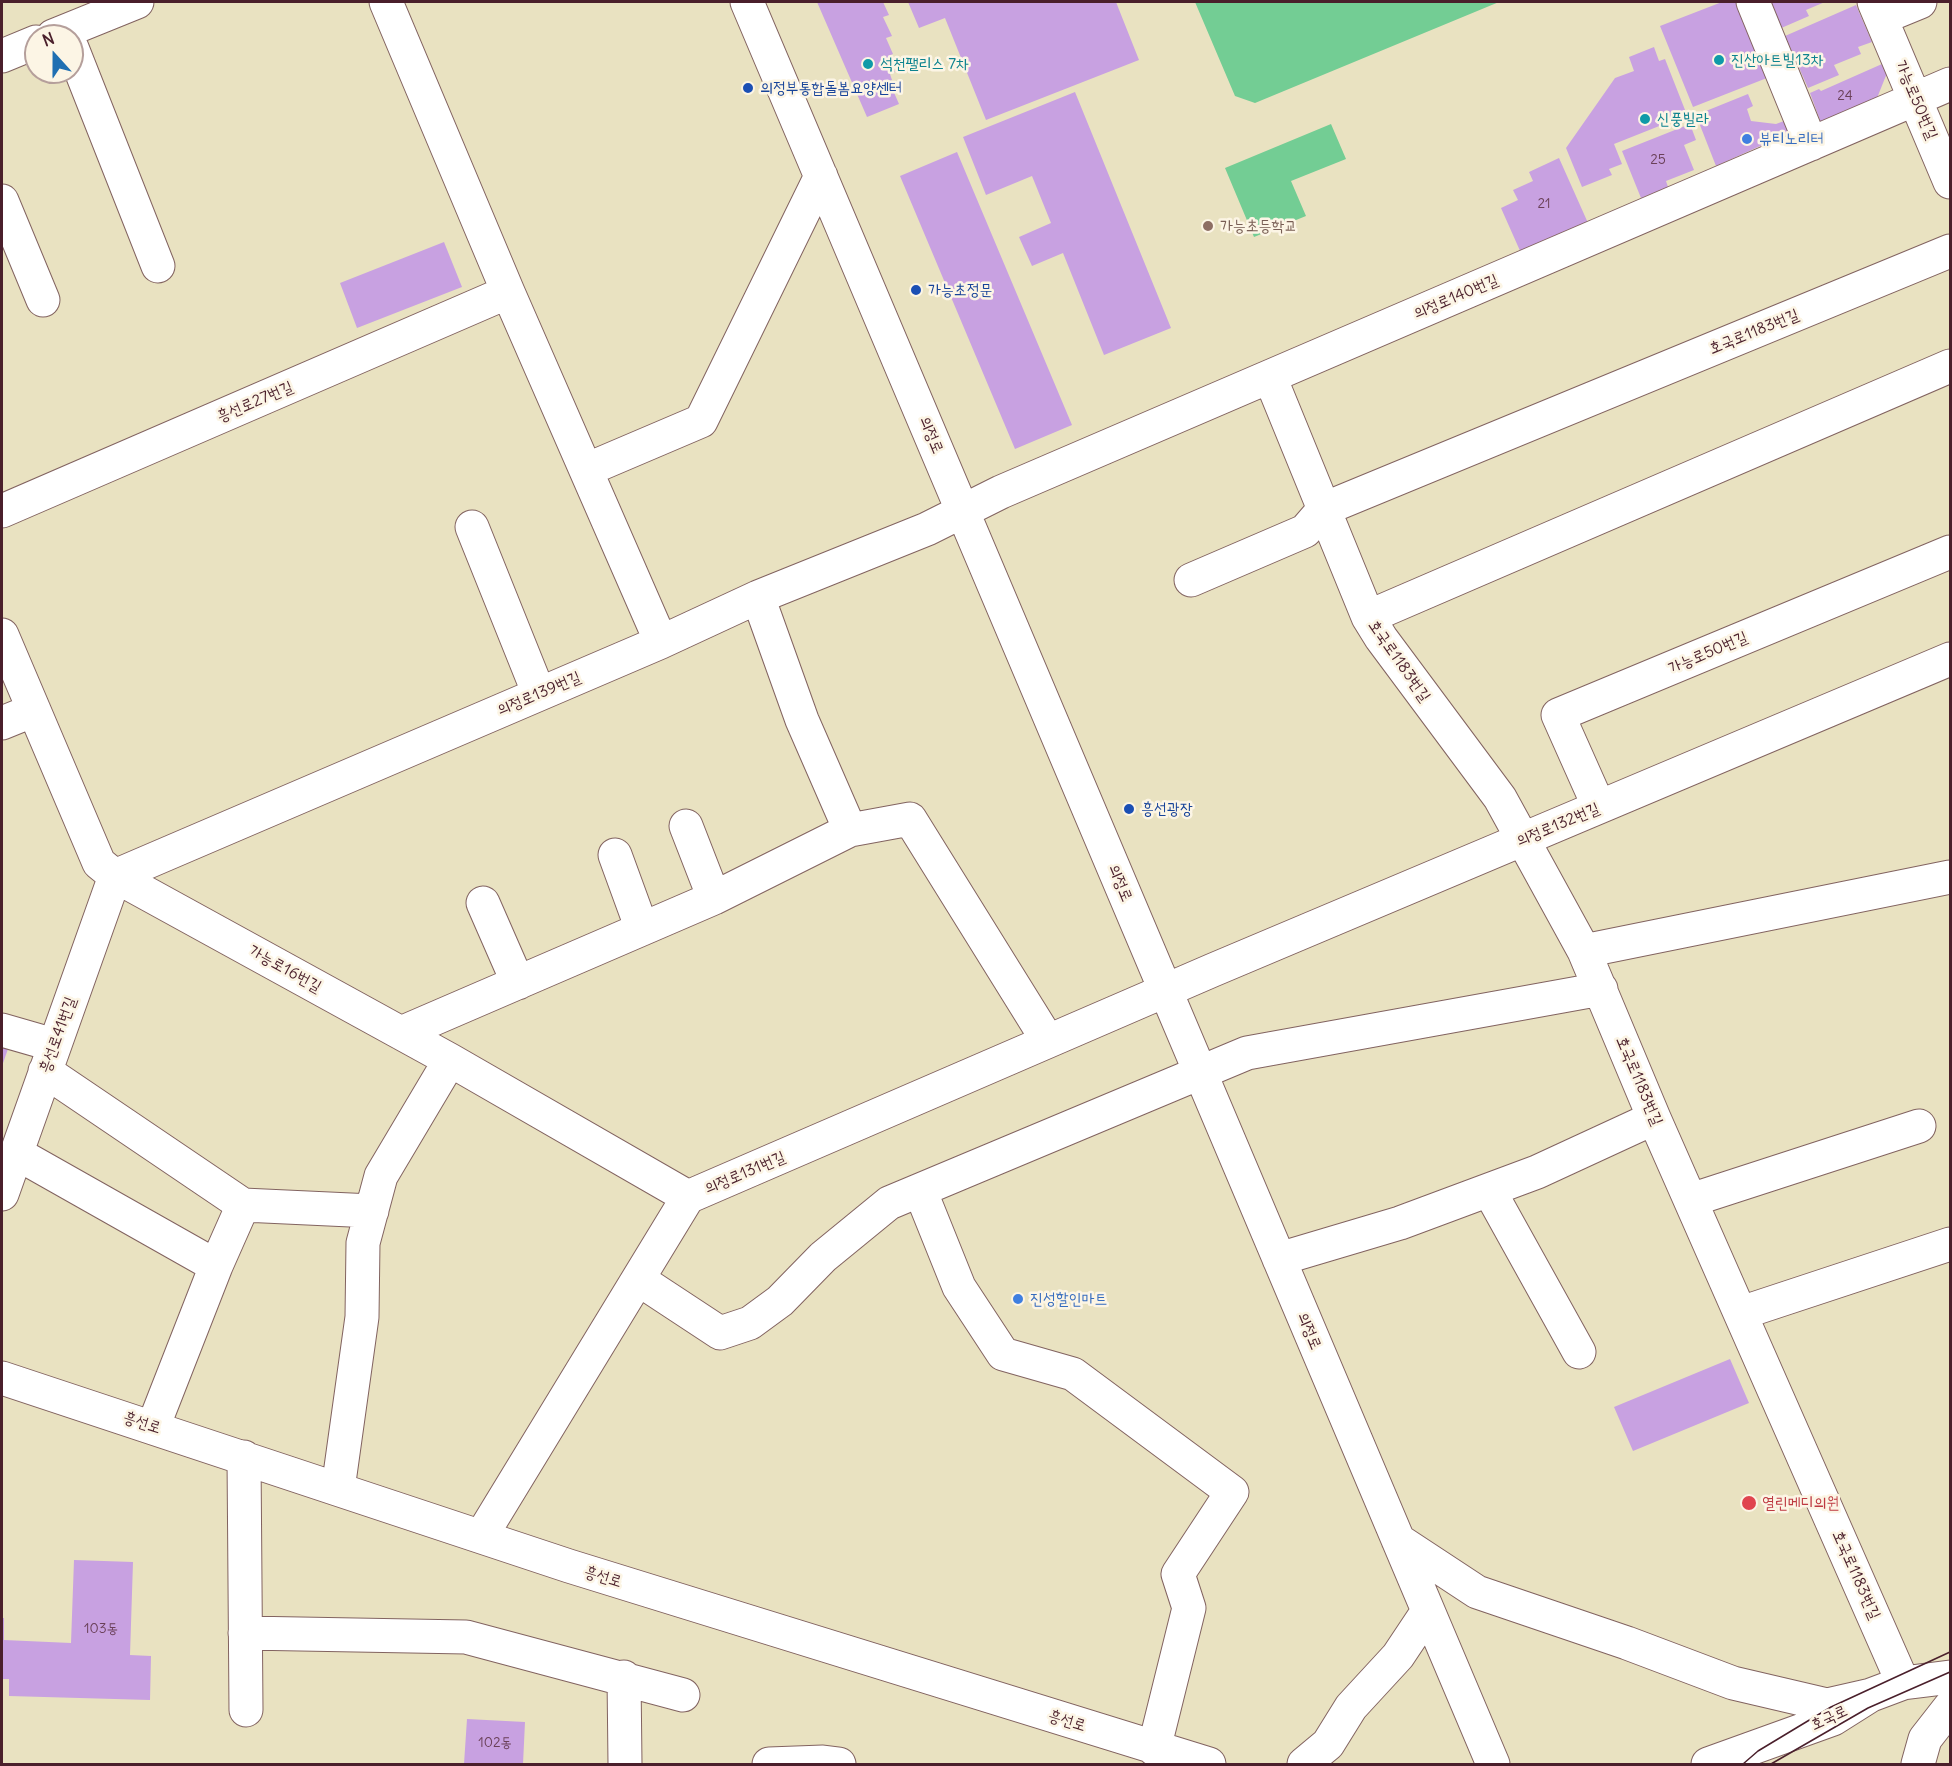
<!DOCTYPE html>
<meta charset="utf-8">
<style>
body{margin:0}
#map{position:relative;width:1952px;height:1766px;overflow:hidden;background:#e9e2c1;font-family:Delius,sans-serif}
canvas{display:block}
.frame{position:absolute;inset:0;border:3px solid #4a1f2b;pointer-events:none}
.north{position:absolute;left:24px;top:24px;width:60px;height:60px;box-sizing:border-box;background:#fcf5e5;border:2px solid #b59f9b;border-radius:50%;rotate:339deg;font-size:16px;font-weight:700;line-height:24px;text-align:center;color:#4a1f2b}
.north::after{content:'';display:block;margin:auto;width:21px;height:27px;background:#1f6fb2;clip-path:polygon(50% 0,100% 100%,50% 72%,0 100%)}
</style>
<div id="map">
<canvas width="1952" height="1766"></canvas>
<div class="frame"></div>
<div class="north">N</div>
</div>
<script>
const ctx = document.querySelector('canvas').getContext('2d');
ctx.lineJoin = 'round';
function fillPath(path, color) {
  ctx.fillStyle = color;
  ctx.fill(path, 'evenodd');
}
function toPath(rows) {
  const path = new Path2D();
  for (const r of rows) {
    path.moveTo(r[0], r[1]);
    for (let i = 2; i < r.length; i += 2) path.lineTo(r[i], r[i + 1]);
  }
  return path;
}
function stroke(path, color, width, dash) {
  ctx.strokeStyle = color;
  ctx.lineWidth = width;
  ctx.lineCap = dash ? 'butt' : 'round';
  ctx.setLineDash(dash || []);
  ctx.stroke(path);
}
function drawText(font, color, halo, rows, align = 'center') {
  ctx.font = font + ' Delius,"Poor Story",sans-serif';
  ctx.lineWidth = 5;
  ctx.setLineDash([]);
  ctx.textBaseline = 'middle';
  ctx.strokeStyle = halo;
  ctx.fillStyle = color;
  for (const [text, x, y, turn = 0] of rows) {
    ctx.save();
    ctx.translate(x, y);
    ctx.rotate((+turn || 0) * Math.PI / 180);
    ctx.textAlign = isNaN(turn) ? turn : align;
    if (halo) ctx.strokeText(text, 0, 0);
    ctx.fillText(text, 0, 0);
    ctx.restore();
  }
}
fillPath(toPath([
 [1195,2,1499,2,1255,103,1235,96],
 [1331,124,1346,159,1291,181,1306,216,1254,237,1225,168]
]), '#73cd94');
fillPath(toPath([
 [817,2,883,2,889,15,883,17,892,36,886,38,893,54,888,56,895,72,890,74,892,80,889,81,899,104,867,117],
 [908,2,1116,2,1139,60,986,120,945,18,919,28],
 [1722,2,1743,2,1772,76,1693,107,1660,26],
 [1768,2,1825,2,1806,10,1809,16,1779,29],
 [1856,5,1872,42,1858,47,1861,54,1834,65,1839,75,1808,88,1785,36],
 [1654,47,1659,61,1665,59,1687,115,1614,144,1622,164,1609,169,1612,175,1582,187,1566,148,1615,78,1634,71,1629,57],
 [1882,64,1887,73,1877,98,1821,123,1810,93,1819,89,1821,91],
 [1075,92,1171,328,1104,355,1063,253,1032,266,1019,237,1051,223,1032,176,986,195,963,137],
 [1748,94,1753,106,1747,109,1751,121,1776,124,1784,121,1789,133,1716,166,1696,115],
 [1690,124,1696,140,1684,145,1694,170,1666,181,1668,187,1641,198,1622,151],
 [957,152,1072,425,1015,449,900,176],
 [1559,158,1588,223,1521,253,1501,208,1518,200,1513,190,1533,181,1529,172],
 [444,242,462,287,357,328,340,283],
 [2,1047,8,1049,2,1066],
 [1730,1359,1749,1403,1633,1451,1614,1407],
 [74,1560,133,1562,130,1655,151,1656,150,1700,9,1696,9,1679,2,1679,2,1618,4,1618,4,1640,71,1643],
 [467,1719,525,1722,523,1764,464,1764]
]), '#c8a1e1');
const minor = toPath([
 [386,2,508,292,661,642],
 [747,2,1493,1764],
 [1753,2,1811,144],
 [1874,2,1950,182],
 [1881,18,1920,2],
 [53,36,137,2],
 [72,48,158,266],
 [2,56,36,42],
 [2,201,43,300],
 [1270,377,1368,617,1381,638,1500,798,1584,951,1654,1118,1903,1683],
 [586,470,701,421,821,176],
 [2,511,508,292],
 [472,527,539,694],
 [1191,580,1305,531,1324,509,1950,251],
 [758,597,802,720,850,830],
 [1368,617,1950,366],
 [2,635,99,863,115,876,450,1060,688,1197],
 [2,723,34,710],
 [1599,807,1558,715,1950,552],
 [686,826,714,898],
 [615,855,642,929],
 [483,903,518,983],
 [1584,951,1950,877],
 [2,1030,54,1045],
 [401,1033,714,898,850,830,910,819,1048,1041],
 [45,1071,243,1205],
 [16,1153,216,1266,153,1427],
 [920,1190,959,1287,1003,1354,1073,1374,1232,1492,1178,1574,1189,1608,1154,1749],
 [1489,1190,1579,1352],
 [2,1194,115,876,661,642,758,597,927,529,1001,492,1950,84],
 [1691,1200,1919,1126],
 [1279,1259,1400,1223,1537,1172,1654,1118],
 [216,1266,243,1205,372,1211],
 [638,1279,720,1333,750,1323,780,1301,823,1257,889,1203,1247,1053,1601,989],
 [1741,1313,1950,1244],
 [2,1378,569,1566,1209,1764],
 [244,1457,246,1710],
 [338,1489,362,1317,363,1243,381,1176,450,1060],
 [482,1535,688,1197,1213,970,1950,659],
 [1398,1540,1477,1592,1627,1643,1733,1683,1827,1705,1871,1695],
 [245,1633,466,1637,683,1695],
 [624,1677,625,1764],
 [769,1764,823,1762,839,1764],
 [1304,1764,1328,1744,1351,1707,1398,1656,1428,1611],
 [1708,1764,1833,1719,1871,1695,1903,1683,1950,1677],
 [1918,1764,1925,1739,1950,1707]
]);
stroke(minor, '#826360', 35);
stroke(minor, '#fff', 33);
stroke(toPath([
 [1743,1764,1758,1751,1831,1707,1950,1652],
 [1771,1764,1868,1708,1950,1672]
]), '#4a1f2b', 1.5);
for (const [x, y, r, color] of [
 [1719,60,6,"#0f9aa8"],
 [868,64,6,"#0f9aa8"],
 [748,88,6,"#1a4fb4"],
 [1645,119,6,"#0f9aa8"],
 [1747,139,6,"#3f7fe0"],
 [1208,226,6,"#8d6e63"],
 [916,290,6,"#1a4fb4"],
 [1129,809,6,"#1a4fb4"],
 [1018,1299,6,"#3f7fe0"],
 [1749,1503,8,"#e0444e"]
]) {
  const dot = new Path2D();
  dot.arc(x, y, r, 0, 2 * Math.PI);
  ctx.fillStyle = color;
  ctx.fill(dot);
  stroke(dot, '#fcf5e5', 2);
}
drawText('14px', '#6a4058', null, [
 ["24",1845,96],
 ["25",1658,160],
 ["21",1544,204],
 ["103동",101,1629],
 ["102동",495,1743]
]);
drawText('16px', '#0d838f', '#fcf5e5', [
 ["진산아트빌13차",1731,60],
 ["석천팰리스 7차",880,64],
 ["신풍빌라",1657,119]
], 'left');
drawText('16px', '#164399', '#fcf5e5', [
 ["의정부통합돌봄요양센터",760,88],
 ["가능초정문",928,290],
 ["흥선광장",1141,809]
], 'left');
drawText('16px', '#4a1f2b', '#fcf5e5', [
 ["가능로50번길",1916,100,67],
 ["의정로140번길",1456,297,-23],
 ["호국로1183번길",1754,332,-22],
 ["흥선로27번길",255,402,-23],
 ["의정로",931,435,67],
 ["가능로50번길",1708,653,-23],
 ["호국로1183번길",1399,661,55],
 ["의정로139번길",539,694,-23],
 ["의정로132번길",1558,825,-23],
 ["의정로",1120,883,67],
 ["가능로16번길",285,969,29],
 ["흥선로41번길",58,1035,-70],
 ["호국로1183번길",1639,1081,67],
 ["의정로131번길",745,1173,-23],
 ["의정로",1309,1331,67],
 ["흥선로",142,1423,18],
 ["호국로1183번길",1856,1575,66],
 ["흥선로",603,1577,17],
 ["호국로",1829,1718,-25],
 ["흥선로",1067,1721,17]
]);
drawText('16px', '#366cbe', '#fcf5e5', [
 ["뷰티노리터",1759,139],
 ["진성할인마트",1030,1299]
], 'left');
drawText('16px', '#785e54', '#fcf5e5', [
 ["가능초등학교",1220,226]
], 'left');
drawText('16px', '#be3a42', '#fcf5e5', [
 ["열린메디의원",1762,1503]
], 'left');
</script>
